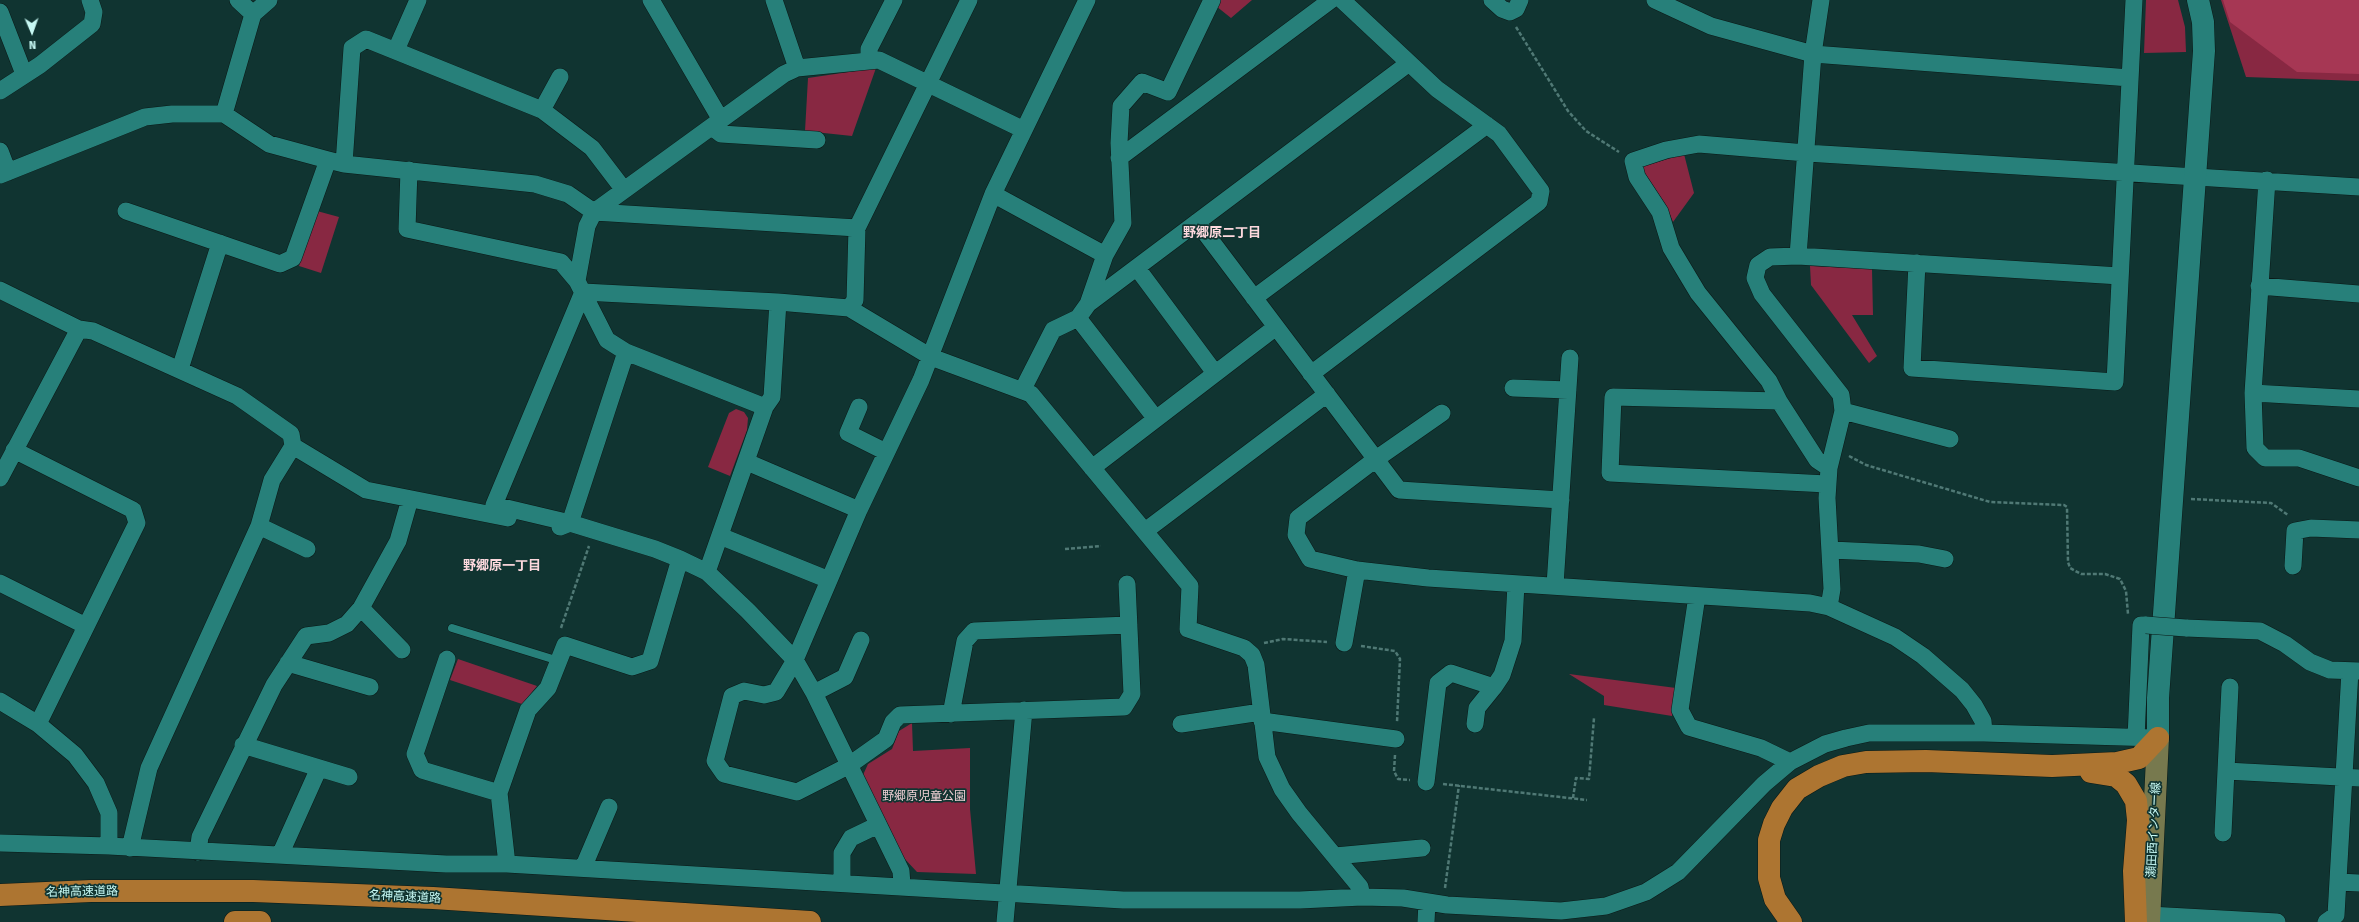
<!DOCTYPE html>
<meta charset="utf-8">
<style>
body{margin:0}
#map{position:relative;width:2359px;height:922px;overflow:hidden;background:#103431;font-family:"Fira Sans",sans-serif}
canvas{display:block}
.north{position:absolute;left:12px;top:12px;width:40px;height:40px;-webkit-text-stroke:3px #103431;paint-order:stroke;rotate:178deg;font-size:11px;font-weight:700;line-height:16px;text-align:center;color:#c6f8f3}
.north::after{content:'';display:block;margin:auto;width:14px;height:18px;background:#c6f8f3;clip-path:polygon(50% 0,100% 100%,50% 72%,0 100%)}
</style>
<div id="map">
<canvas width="2359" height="922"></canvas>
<div class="north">N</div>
</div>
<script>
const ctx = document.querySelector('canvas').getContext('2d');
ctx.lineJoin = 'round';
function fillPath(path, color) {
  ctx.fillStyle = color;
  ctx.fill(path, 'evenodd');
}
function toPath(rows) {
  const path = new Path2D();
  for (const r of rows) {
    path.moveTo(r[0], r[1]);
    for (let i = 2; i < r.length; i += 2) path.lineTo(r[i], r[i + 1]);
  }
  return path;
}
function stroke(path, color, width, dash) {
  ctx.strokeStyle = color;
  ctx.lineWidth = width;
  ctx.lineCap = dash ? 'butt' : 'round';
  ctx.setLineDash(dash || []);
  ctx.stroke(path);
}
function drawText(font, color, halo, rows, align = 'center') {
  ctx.font = font + ' "Fira Sans","Noto Sans JP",sans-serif';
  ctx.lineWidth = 3.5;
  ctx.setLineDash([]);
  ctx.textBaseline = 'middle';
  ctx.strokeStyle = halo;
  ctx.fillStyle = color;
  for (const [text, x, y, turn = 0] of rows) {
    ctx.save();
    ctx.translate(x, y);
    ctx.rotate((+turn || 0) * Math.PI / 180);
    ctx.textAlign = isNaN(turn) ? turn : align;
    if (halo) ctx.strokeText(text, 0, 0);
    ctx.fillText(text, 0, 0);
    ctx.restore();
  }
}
fillPath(toPath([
 [1219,0,1252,0,1231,18,1216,6],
 [2146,0,2178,0,2185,27,2186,52,2144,53],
 [2221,0,2359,0,2359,81,2246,77],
 [876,68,852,136,805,131,808,78],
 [1684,154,1694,193,1673,222,1666,205,1641,167],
 [317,211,339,217,321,273,299,266],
 [1810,266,1872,269,1873,315,1852,315,1877,356,1869,363,1811,285],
 [736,409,744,412,748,418,747,430,730,476,708,467,729,413],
 [458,659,537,686,522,704,450,680],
 [1569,674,1676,688,1672,716,1604,705,1604,696],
 [912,723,913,751,970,748,970,809,976,874,917,872,903,857,863,775,868,764,892,749,899,731]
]), '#882842');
fillPath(toPath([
 [2223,0,2359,0,2359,74,2297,72,2230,22]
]), '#a63754');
const lane = toPath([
 [452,628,559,661]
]);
const street = toPath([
 [651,0,721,120],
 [774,0,797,68],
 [1087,0,993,194,921,380,859,510,795,660,776,692,764,695,744,691,732,696,715,761,724,774,797,792,848,766,886,739,893,722,900,715,1124,707,1132,694,1127,584],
 [1492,0,1502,9,1510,12,1516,9,1520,0],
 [1655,0,1711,26,1813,54,2130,78],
 [0,12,24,74],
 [253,14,269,0],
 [396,50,418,0],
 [869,61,869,49,894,0],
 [0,91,40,65,92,24,94,12,90,0],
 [542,110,560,77],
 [224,114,253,14,238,0],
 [712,127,721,134,817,140],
 [0,151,8,172],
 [1119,158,1331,0],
 [344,164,352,48,366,39,542,110,592,148,624,190],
 [409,170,407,229,561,262,577,281],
 [0,175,145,117,172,114,224,114,269,144,328,160,344,164,535,184,568,194,594,212,857,228],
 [2267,180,2253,393,2255,448,2265,458,2299,458,2359,478],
 [993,194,1105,255],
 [126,211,280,264,293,258,328,160],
 [1197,222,1399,490,1561,500],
 [1798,256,1813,54,1821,0],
 [1917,263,1912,368,2115,382,2134,0],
 [1137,268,1215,373],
 [2259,286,2359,294],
 [0,290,79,329,93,331,237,396,291,434,293,446,272,480,259,526,149,768,130,848],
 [1254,298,1487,125],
 [1088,304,1105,255,1123,223,1119,143,1121,106,1142,82,1168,92,1212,0],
 [849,308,855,300,857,228,969,0],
 [1078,318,1156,419],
 [626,352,570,523,494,505,583,292,778,302,849,308,931,357,1031,394,1190,586,1188,629,1244,648,1252,655,1256,665,1267,757,1282,789,1299,813,1360,887,1362,897],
 [180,369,220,243],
 [1311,374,1539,202,1541,191,1499,134,1437,89,1342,0],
 [1513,388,1568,390],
 [1023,389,1053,330,1078,318,1088,304,1409,63],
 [2253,393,2359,399],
 [1779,401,1613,397,1610,473,1827,484],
 [765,407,626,352,607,340,577,281,587,226,594,212,784,74,797,68,879,60,1024,130],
 [859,407,848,433,886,452],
 [1843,411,1950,439],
 [1442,413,1376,459,1298,518,1296,535,1310,559,1357,570,1428,578,1810,603,1829,607,1895,637,1923,656,1962,690,1974,705,1983,721,1984,733],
 [293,446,366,490,508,518],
 [14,450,133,510,137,523,38,724],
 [747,462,859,510],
 [1092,468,1276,327],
 [1829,468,1843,411,1841,395,1762,294,1755,278,1758,265,1770,257,1798,256,2120,276],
 [0,478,79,329],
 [259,526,307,549],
 [560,527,570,523,655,549,680,559,707,572,748,611,795,660,814,693,901,871,902,885],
 [1145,531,1327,394],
 [720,536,829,580],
 [1831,550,1919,554,1945,559],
 [2293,566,2295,531,2311,528,2359,530],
 [707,572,765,407,772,397,778,302],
 [0,583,86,626],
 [1555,585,1570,358],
 [1697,596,1680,710,1689,727,1761,748,1790,762],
 [1829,607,1832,589,1827,498,1829,468,1817,460,1779,401,1769,381,1698,293,1671,248,1660,212,1637,177,1633,161,1666,150,1699,144,1806,153,2359,187],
 [361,608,402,650],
 [2186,628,2260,631,2285,644,2310,662,2330,670,2359,671],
 [1344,643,1357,570],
 [447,659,415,754,422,770,499,793],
 [288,663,370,687],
 [814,693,845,677,861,640],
 [0,701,38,724,75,755,96,783,109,813,109,846],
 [951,714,965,641,974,631,1129,625],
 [1262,721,1396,739],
 [1181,724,1261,712],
 [1475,724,1477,708,1494,687],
 [2136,738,2141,625,2146,625],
 [243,745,349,777],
 [2226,771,2359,778],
 [1426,782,1438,683,1451,673,1494,687,1502,675,1513,641,1516,584],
 [2223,833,2230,687],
 [0,843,109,846,446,864,507,864,1123,900,1300,900,1362,897,1403,898,1447,905,1561,911,1606,906,1646,892,1678,872,1764,784,1790,762,1825,744,1846,738,1869,733,1984,733,2158,738],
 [198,852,200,837,274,685,306,636,329,633,347,624,361,608,398,541,410,499],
 [280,855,319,768],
 [1335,856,1422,848],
 [507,864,499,793,528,710,548,688,565,645,632,667,650,661,680,559],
 [583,868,609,807],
 [842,882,842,853,851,838,878,825],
 [2338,882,2359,883],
 [2149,915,2277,922],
 [1005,922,1024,710],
 [1426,922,1427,902],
 [2326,922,2336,915,2350,671]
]);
const secondary = toPath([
 [2158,738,2158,698,2204,51,2203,22,2198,0]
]);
const primary = toPath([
 [2149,922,2158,738]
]);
const highway = toPath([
 [2091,772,2116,776,2126,784,2136,801,2138,820,2134,871,2136,922],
 [0,895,91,891,253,891,433,898,810,922],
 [235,922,260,922],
 [1791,922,1775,899,1769,878,1769,840,1774,824,1782,808,1797,789,1819,776,1843,766,1866,762,1926,761,2052,766,2117,763,2139,758,2158,738]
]);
stroke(lane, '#0a1917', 9);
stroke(street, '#0a1917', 18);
stroke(secondary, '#0a1917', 23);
stroke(primary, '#0a1917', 23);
stroke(highway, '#0a1917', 23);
stroke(toPath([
 [1516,27,1568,111,1586,131,1619,152],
 [1849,456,1866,465,1990,502,2064,505,2067,507,2068,562,2070,568,2081,574,2105,574,2120,579,2126,591,2128,614],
 [2191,499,2271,503,2288,515],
 [1065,549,1101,546],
 [561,628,589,546],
 [1264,643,1283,639,1327,642],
 [1361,646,1395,651,1400,659,1397,722],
 [1395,755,1394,771,1398,779,1410,780],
 [1443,784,1587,800],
 [1573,798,1576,778,1589,779,1594,718],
 [1445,888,1459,785]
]), '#507975', 2.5, [4, 2]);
stroke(lane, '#27807a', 8);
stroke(street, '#27807a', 17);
stroke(secondary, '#27807a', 22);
stroke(primary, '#77794e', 22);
stroke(highway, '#ad7531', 22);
const streetBridge = toPath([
 [2146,625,2186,628]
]);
stroke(streetBridge, '#0a1917', 18, []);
stroke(streetBridge, '#27807a', 17);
drawText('12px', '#efcfd4', '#103431', [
 ["野郷原児童公園",924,797]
]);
drawText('12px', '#c6f8f3', '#103431', [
 ["瀬田西インター線",2154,830,-87],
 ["名神高速道路",82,892,-1],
 ["名神高速道路",405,897,3]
]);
drawText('bold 13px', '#fcd8dd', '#103431', [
 ["野郷原二丁目",1222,233],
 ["野郷原一丁目",502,566]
]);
</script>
